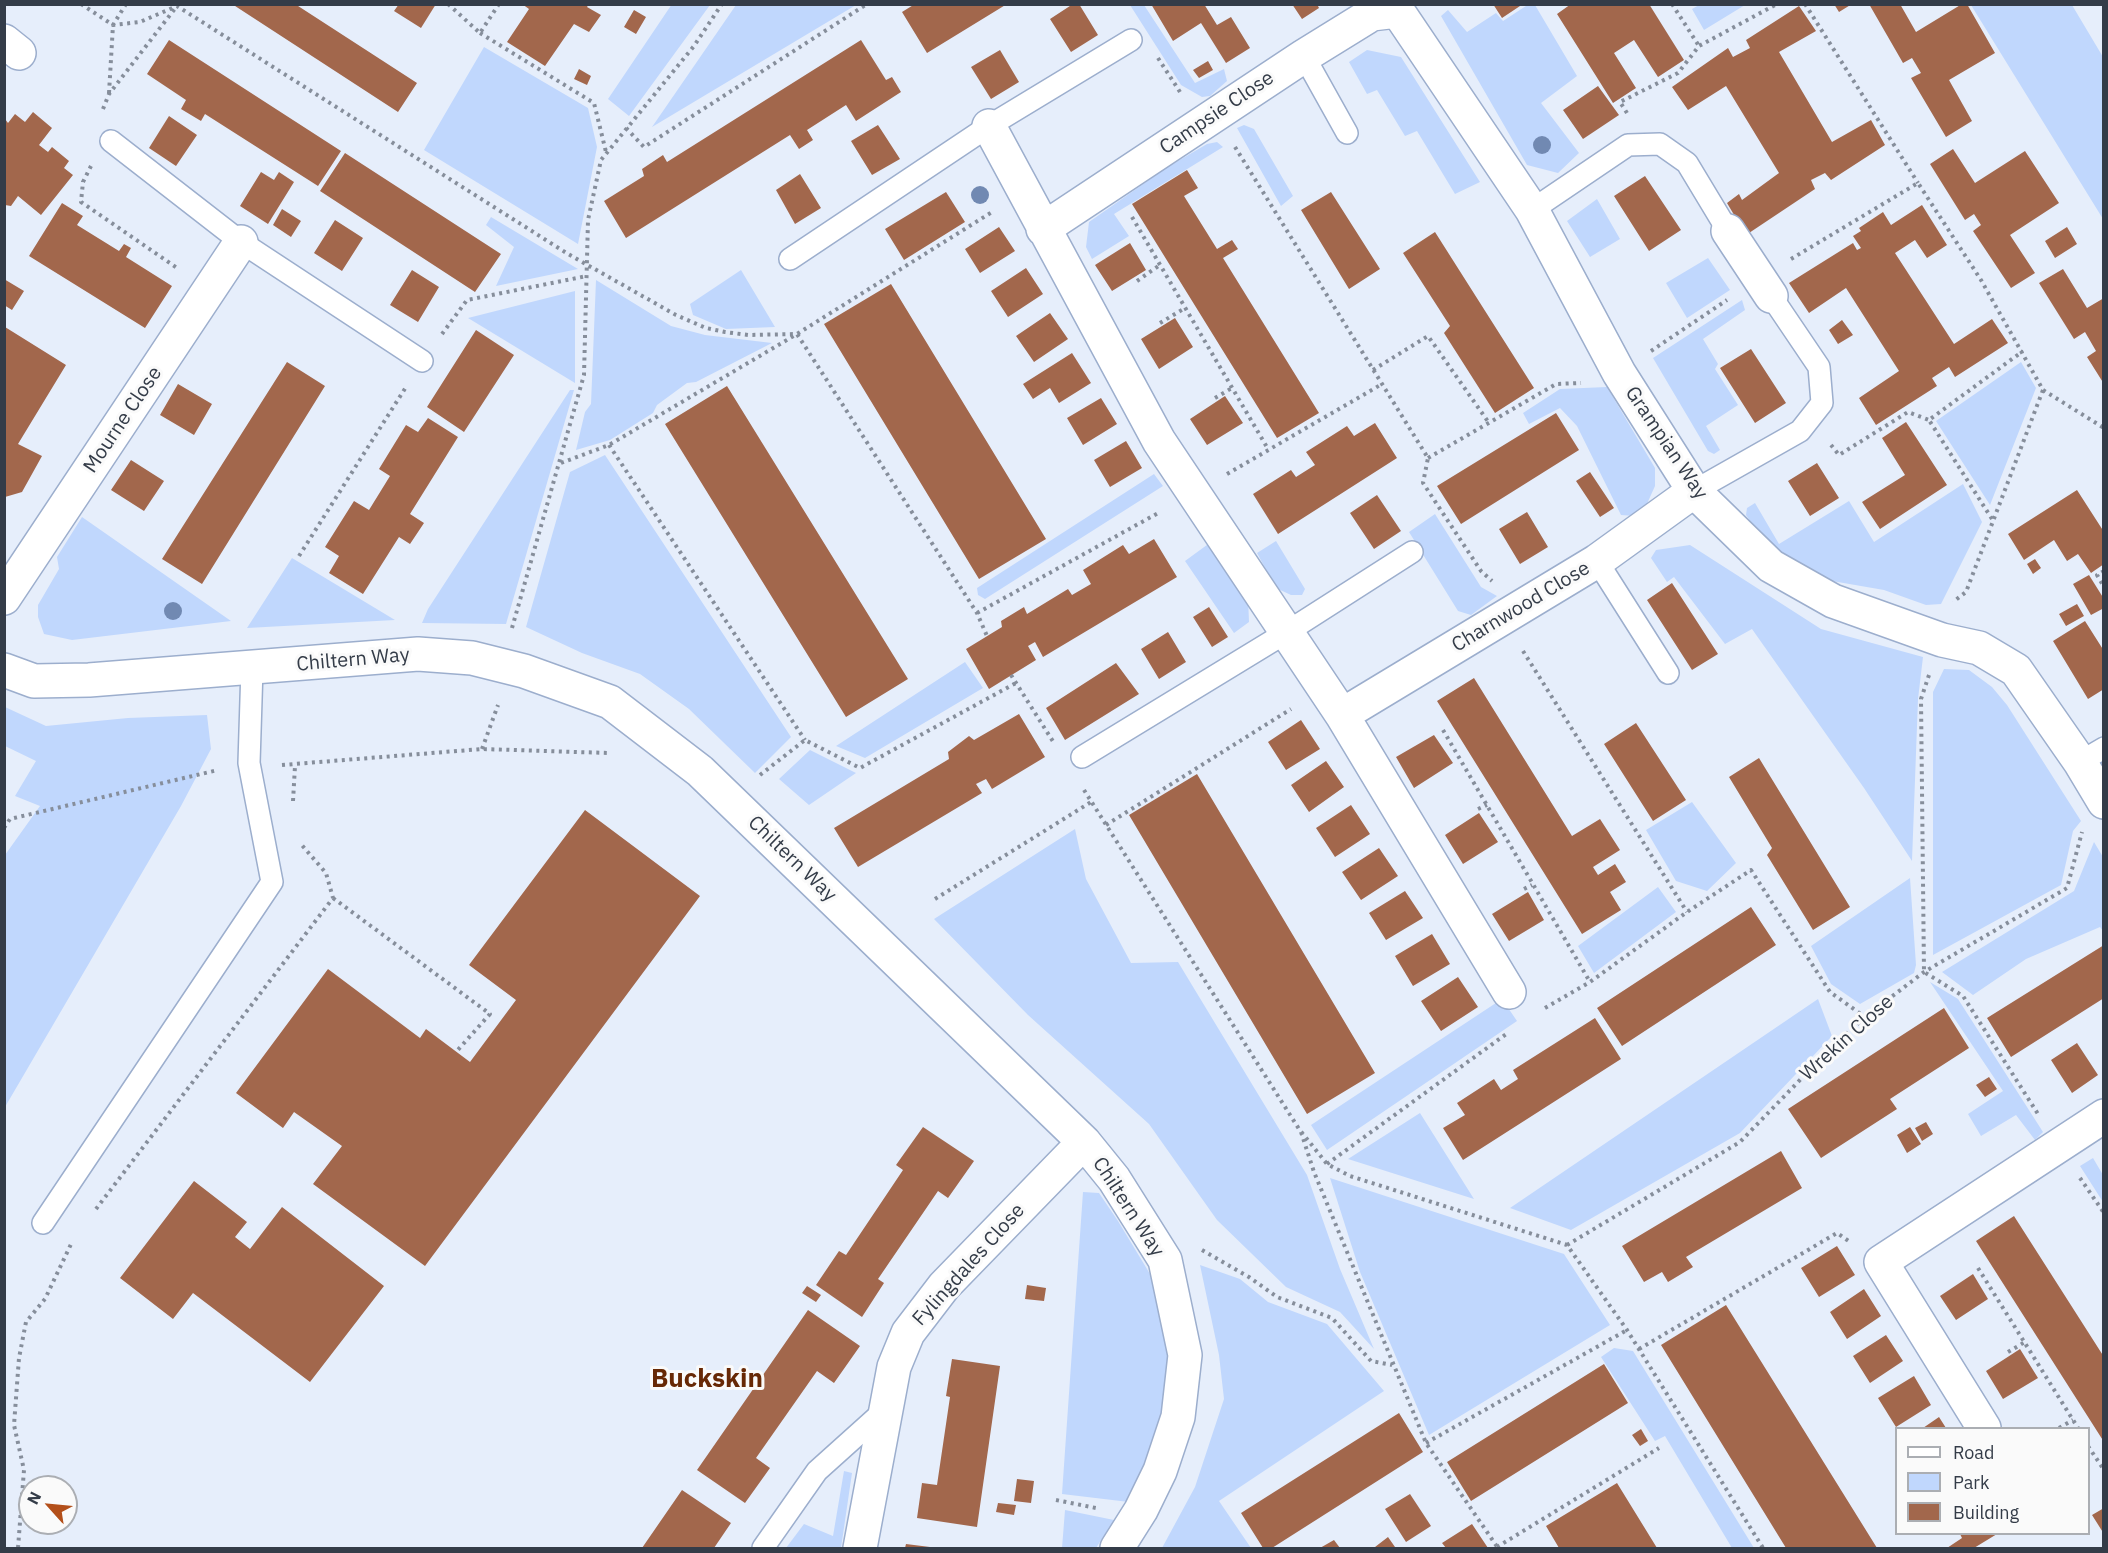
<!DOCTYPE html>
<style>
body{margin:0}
#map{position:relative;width:2108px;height:1553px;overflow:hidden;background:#e6eefb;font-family:"IBM Plex Sans",sans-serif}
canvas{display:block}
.frame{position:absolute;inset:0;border:6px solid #343c48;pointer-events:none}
.legend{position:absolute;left:1895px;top:1427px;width:195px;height:108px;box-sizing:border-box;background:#fafafa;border:2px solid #abaeb3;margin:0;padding:8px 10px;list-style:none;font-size:18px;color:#343c48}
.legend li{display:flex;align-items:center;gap:12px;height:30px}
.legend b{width:30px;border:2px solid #abaeb3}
.north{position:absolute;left:18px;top:1475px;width:60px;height:60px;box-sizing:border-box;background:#fafafa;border:2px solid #abaeb3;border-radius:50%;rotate:297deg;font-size:16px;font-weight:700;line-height:24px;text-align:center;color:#343c48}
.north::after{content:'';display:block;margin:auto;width:21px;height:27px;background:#b34f1a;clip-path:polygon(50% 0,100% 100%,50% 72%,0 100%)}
</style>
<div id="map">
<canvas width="2108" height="1553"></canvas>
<div class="frame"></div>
<ul class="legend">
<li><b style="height:8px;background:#fff"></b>Road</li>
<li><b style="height:16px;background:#c0d7fd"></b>Park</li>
<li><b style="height:16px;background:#a2674c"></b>Building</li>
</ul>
<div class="north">N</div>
</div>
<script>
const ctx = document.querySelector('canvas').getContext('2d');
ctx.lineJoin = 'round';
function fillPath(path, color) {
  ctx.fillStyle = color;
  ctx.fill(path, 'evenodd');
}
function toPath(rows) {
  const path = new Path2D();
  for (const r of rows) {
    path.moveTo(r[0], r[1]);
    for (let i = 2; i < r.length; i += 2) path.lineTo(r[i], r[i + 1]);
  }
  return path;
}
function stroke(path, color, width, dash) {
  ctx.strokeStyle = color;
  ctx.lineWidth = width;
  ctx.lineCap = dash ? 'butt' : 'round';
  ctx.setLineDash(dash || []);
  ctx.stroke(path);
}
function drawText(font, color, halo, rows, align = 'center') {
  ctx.font = font + ' "IBM Plex Sans",sans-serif';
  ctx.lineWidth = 6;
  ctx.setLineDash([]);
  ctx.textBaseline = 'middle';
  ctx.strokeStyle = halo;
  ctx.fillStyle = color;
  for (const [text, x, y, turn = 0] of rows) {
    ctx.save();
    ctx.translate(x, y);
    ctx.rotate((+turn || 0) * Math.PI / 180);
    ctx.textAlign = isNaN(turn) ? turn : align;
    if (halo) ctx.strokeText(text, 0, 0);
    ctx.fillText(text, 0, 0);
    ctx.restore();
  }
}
fillPath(toPath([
 [672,4,710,5,629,116,608,99],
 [1529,4,1535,5,1577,76,1541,103,1579,153,1558,173,1527,165,1441,16,1448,10,1467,32,1496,13,1503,21],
 [736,5,856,5,652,127],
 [1130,5,1144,5,1195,83,1224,69,1227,81,1210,96,1202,97,1181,85],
 [1699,5,1699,4,1745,5,1704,30,1692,9],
 [1971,5,2072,5,2103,57,2103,219],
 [484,47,588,108,597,147,578,244,424,150],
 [1367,50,1401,57,1480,182,1455,194,1417,131,1405,136,1377,90,1367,94,1349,62],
 [1244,125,1254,129,1293,196,1281,206,1237,128],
 [1217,142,1223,147,1114,214,1129,236,1092,259,1086,247,1089,222,1166,168,1207,144],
 [1597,199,1620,239,1590,257,1567,221],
 [491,217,578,269,496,286,514,247,486,225],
 [1708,258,1730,290,1687,318,1666,283],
 [741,270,775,327,726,329,693,315,690,304],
 [596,280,671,326,705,335,772,343,696,382,687,383,657,405,653,413,610,440,576,450,585,412,591,404],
 [575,291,575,383,468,318],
 [1742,300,1745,310,1703,339,1718,364,1715,369,1738,405,1706,426,1720,450,1714,454,1708,451,1653,358],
 [2021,362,2036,388,1990,505,1936,421],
 [1607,387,1655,468,1655,486,1646,506,1635,516,1621,515,1577,426,1560,408,1529,424,1523,413,1560,389],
 [570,390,574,390,506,624,422,623,428,609],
 [605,455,791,737,755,773,689,709,640,674,582,653,526,627,570,472],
 [1154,474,1163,486,985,599,978,595,977,588],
 [1963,484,1982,522,1941,604,1926,605,1884,590,1832,581,1783,562,1769,549,1746,515,1747,508,1755,503,1779,544,1849,501,1874,542],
 [1435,514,1481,587,1497,596,1471,615,1458,611,1409,532],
 [82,517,231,621,72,640,44,634,38,617,38,605,59,569,57,557],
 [1276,541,1305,589,1302,595,1291,595,1276,588,1257,553],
 [1211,542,1248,597,1249,622,1234,633,1185,561],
 [1690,545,1821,629,1923,657,1918,699,1912,861,1864,788,1752,629,1725,644,1674,577,1667,582,1651,558,1656,550],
 [292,558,395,620,247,628],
 [965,662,983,688,865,758,836,746],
 [1944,669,1969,670,1992,687,2007,705,2081,821,2073,831,2061,885,1933,955,1933,692],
 [5,707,46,726,128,718,207,715,211,749,181,806,5,1107,5,855,40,806,15,796,36,761,5,746],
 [810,750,856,773,809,805,779,779],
 [1692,802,1736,863,1707,891,1676,881,1646,830],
 [1075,829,1086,879,1131,963,1178,962,1307,1175,1340,1269,1374,1349,1340,1312,1286,1287,1217,1220,1149,1124,1028,1015,934,919],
 [2094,842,2103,857,2103,931,2100,927,2026,959,1973,995,1942,972,2074,891],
 [1910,878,1916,965,1914,973,1860,1004,1831,984,1811,946],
 [1658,887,1676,912,1594,973,1578,946],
 [1930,982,1958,999,2043,1132,2035,1140,2016,1115,1981,1136,1968,1114,2003,1091],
 [1502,999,1517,1021,1327,1150,1311,1125],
 [1818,999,1832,1036,1740,1133,1571,1230,1510,1208],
 [1420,1113,1474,1199,1348,1159],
 [2093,1158,2103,1175,2103,1202,2080,1166],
 [1330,1178,1564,1254,1610,1325,1429,1435,1360,1272],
 [1083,1192,1099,1193,1118,1221,1150,1274,1170,1332,1169,1391,1158,1434,1129,1502,1062,1494],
 [1200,1265,1240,1279,1268,1302,1327,1324,1384,1391,1219,1501,1251,1548,1162,1548,1195,1487,1224,1399,1219,1355],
 [1614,1348,1633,1351,1754,1548,1732,1548,1665,1436,1655,1441,1601,1357],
 [844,1471,852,1473,841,1548,786,1548,804,1524,833,1536],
 [1065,1510,1114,1520,1096,1548,1062,1548]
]), '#c0d7fd');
fillPath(toPath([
 [232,4,295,4,417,83,398,112],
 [399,4,436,4,421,28,394,11],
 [522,4,589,4,587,7,601,15,589,32,574,24,545,66,507,42,529,9],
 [915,4,1007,4,927,53,902,12],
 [1073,4,1079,4,1098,35,1071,52,1050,19],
 [1151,4,1204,4,1217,25,1231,17,1250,48,1226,63,1201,23,1173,41],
 [1292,4,1317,4,1319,8,1302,19],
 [1493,4,1523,4,1502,18],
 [1571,4,1649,4,1684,60,1658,77,1634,40,1614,53,1636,88,1613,103,1557,14],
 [1834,4,1852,4,1839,12],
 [1869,4,1900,4,1916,32,1962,4,1967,4,1995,53,1949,80,1972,121,1946,137,1911,78,1921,73,1912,58,1903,63],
 [1799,6,1816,31,1779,52,1832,142,1871,120,1885,145,1831,180,1825,173,1811,180,1815,189,1746,235,1727,203,1739,194,1742,200,1779,173,1726,86,1688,110,1672,87,1728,48,1733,57,1750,48,1746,40],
 [634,10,646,17,636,34,624,27],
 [169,40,341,151,318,186,205,114,201,121,181,109,186,100,147,74],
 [861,40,886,80,892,77,901,92,856,121,846,105,807,130,813,140,799,149,790,135,626,238,604,201,644,176,642,169,663,155,667,162],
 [1000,50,1019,82,991,99,971,67],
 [1208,61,1213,70,1199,78,1193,70],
 [579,69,591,76,587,85,574,79],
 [1598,86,1619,115,1583,139,1563,110],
 [33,112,52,128,39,145,48,152,52,147,69,161,64,168,73,175,41,215,18,196,11,206,5,205,5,119,8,123,15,114,25,122],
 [169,116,197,135,176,166,149,148],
 [878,125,900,159,872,175,851,141],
 [1953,149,1975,183,2025,151,2059,203,2010,235,2035,273,2011,288,1973,231,1981,225,1974,214,1965,220,1930,164],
 [345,153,501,254,475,292,320,191],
 [1187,170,1198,188,1184,196,1217,249,1232,240,1238,249,1223,258,1319,413,1277,438,1132,204],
 [261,172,274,180,279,172,294,182,268,224,240,206],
 [800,174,821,208,795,224,776,190],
 [1645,176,1681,230,1649,251,1614,196],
 [946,192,965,222,904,260,885,229],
 [1331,192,1380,269,1349,289,1301,210],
 [62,203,83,216,77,225,119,251,124,244,131,248,126,257,172,286,145,328,29,256],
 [1922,205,1947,245,1927,258,1915,240,1895,253,1954,344,1992,319,2008,343,1955,377,1949,367,1932,378,1937,386,1876,425,1859,398,1899,371,1846,288,1809,313,1789,283,1853,243,1857,250,1861,248,1853,236,1861,231,1859,228,1883,212,1891,225],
 [282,209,301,221,291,237,273,225],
 [335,220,363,238,342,271,314,253],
 [999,227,1015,251,980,273,965,249],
 [2067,227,2077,244,2055,258,2045,241],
 [1435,232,1534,388,1495,413,1444,333,1450,326,1403,253],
 [1130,243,1146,270,1112,291,1095,265],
 [1026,268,1043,294,1008,317,991,291],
 [2063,269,2087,308,2104,298,2104,384,2087,357,2096,351,2085,332,2074,339,2039,283],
 [412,270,439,287,418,322,390,305],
 [4,279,24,291,12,310,4,305],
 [891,284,1046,539,979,579,824,324],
 [1050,313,1068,339,1034,362,1016,336],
 [1175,318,1193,347,1159,369,1141,339],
 [1842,320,1853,335,1838,344,1829,330],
 [5,327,66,365,18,444,42,456,22,492,5,497],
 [476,330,514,355,464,432,427,407],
 [1751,349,1786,403,1755,423,1720,368],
 [1072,353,1091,383,1059,403,1050,388,1033,399,1023,384],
 [287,362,325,386,202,584,162,559],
 [178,384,212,404,194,435,160,415],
 [727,386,908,679,846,717,665,424],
 [1225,396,1243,423,1207,445,1190,419],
 [1101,398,1117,424,1083,445,1067,418],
 [1556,413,1579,450,1461,524,1437,486],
 [428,418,458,437,410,514,424,523,410,544,399,537,363,594,329,573,339,556,325,547,354,501,369,510,390,476,379,469,406,425,418,432],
 [1906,422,1947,485,1880,529,1862,502,1905,475,1882,438],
 [1375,423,1397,458,1278,534,1253,494,1291,470,1296,477,1315,465,1306,452,1347,426,1354,436],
 [1126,441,1142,468,1110,487,1094,460],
 [131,460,164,481,144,511,111,490],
 [1817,463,1839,498,1810,516,1788,481],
 [1590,472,1614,508,1600,517,1576,481],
 [2077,490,2104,532,2104,564,2091,573,2078,554,2067,561,2054,540,2024,560,2008,534],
 [1377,495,1401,531,1374,549,1350,513],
 [1527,512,1548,547,1520,564,1499,529],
 [1154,539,1177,577,1043,657,1035,642,1028,646,1036,660,989,689,966,649,1002,627,1001,621,1024,607,1027,614,1068,589,1072,595,1091,584,1083,570,1123,545,1129,554],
 [2035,559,2041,568,2033,574,2027,564],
 [2089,575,2104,599,2104,608,2091,615,2073,584],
 [1672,583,1718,654,1692,670,1647,600],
 [2077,604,2084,616,2066,626,2059,614],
 [1209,607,1228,637,1212,647,1193,617],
 [2085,621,2104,651,2104,689,2088,699,2053,641],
 [1168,632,1186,662,1159,679,1141,649],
 [1116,663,1139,694,1065,740,1046,708],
 [1474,678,1572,836,1600,819,1620,850,1593,867,1598,875,1615,864,1626,882,1610,892,1621,910,1582,934,1437,701],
 [1019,714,1045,757,992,789,986,779,976,784,982,793,858,867,834,828,949,759,948,752,969,736,974,740],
 [1301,720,1320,749,1286,770,1268,742],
 [1636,723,1686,800,1653,821,1604,744],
 [1434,735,1453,763,1414,788,1396,757],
 [1759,758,1850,907,1813,930,1767,855,1772,848,1729,777],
 [1326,761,1344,787,1309,812,1291,785],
 [1197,774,1375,1073,1307,1114,1129,815],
 [1351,805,1370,834,1335,857,1316,828],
 [585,810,700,896,425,1266,313,1184,342,1146,294,1112,283,1128,236,1093,328,969,420,1038,426,1029,470,1062,516,1000,469,965],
 [1479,813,1498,842,1463,864,1445,835],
 [1379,848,1398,876,1361,900,1342,872],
 [1405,891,1423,918,1386,940,1369,913],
 [1528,892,1544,920,1509,941,1492,914],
 [1751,907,1776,945,1622,1046,1597,1008],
 [1432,934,1450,964,1413,986,1395,956],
 [2104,945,2104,998,2011,1057,1987,1018],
 [1458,977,1478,1007,1441,1031,1421,1001],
 [1944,1008,1969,1048,1890,1099,1897,1109,1821,1158,1788,1109],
 [1595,1018,1621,1059,1463,1160,1443,1128,1465,1115,1457,1103,1494,1079,1501,1090,1518,1079,1513,1070],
 [2077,1043,2098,1075,2072,1093,2051,1060],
 [1989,1077,1997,1089,1985,1097,1976,1085],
 [1926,1122,1933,1134,1922,1141,1915,1128],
 [923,1127,974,1161,948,1198,938,1191,878,1279,884,1283,862,1317,816,1285,839,1251,846,1255,903,1170,896,1165],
 [1910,1127,1921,1144,1907,1153,1897,1135],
 [1781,1151,1802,1188,1686,1257,1693,1267,1668,1282,1662,1272,1644,1282,1622,1246],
 [194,1181,247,1222,235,1237,250,1249,282,1207,384,1286,310,1382,193,1293,173,1319,120,1278],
 [2014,1216,2104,1357,2104,1442,1976,1241],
 [1837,1246,1855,1275,1819,1297,1801,1268],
 [1973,1274,1988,1299,1956,1320,1940,1296],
 [1027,1285,1046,1288,1044,1301,1025,1299],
 [807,1286,821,1295,816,1302,802,1293],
 [1864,1289,1881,1316,1847,1339,1830,1312],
 [1726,1305,1877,1548,1786,1548,1661,1345],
 [808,1310,860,1346,834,1383,817,1371,756,1458,770,1468,745,1503,697,1470],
 [1886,1335,1903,1361,1870,1383,1853,1356],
 [2020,1349,2038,1378,2003,1399,1986,1371],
 [952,1359,1000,1366,977,1527,917,1518,922,1483,937,1485,950,1397,946,1396],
 [1604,1364,1628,1403,1471,1501,1447,1462],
 [1914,1376,1931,1405,1896,1427,1878,1398],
 [1399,1413,1423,1452,1272,1548,1263,1548,1241,1513],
 [1939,1417,1946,1428,1923,1428],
 [1641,1429,1648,1441,1640,1446,1632,1435],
 [1017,1479,1034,1481,1031,1503,1014,1501],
 [1617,1483,1657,1548,1559,1548,1546,1526],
 [682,1490,731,1523,714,1548,642,1548],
 [1410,1494,1431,1526,1406,1542,1385,1509],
 [998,1503,1016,1505,1014,1515,996,1512],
 [2104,1508,2104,1534,2092,1515],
 [1472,1524,1488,1548,1446,1548,1442,1543],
 [1960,1534,1997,1534,1974,1548,1947,1548,1962,1538],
 [1388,1537,1395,1547,1376,1548,1375,1547],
 [1334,1540,1340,1548,1320,1548],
 [906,1544,930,1547,930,1548,905,1548]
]), '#a2674c');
const lane = toPath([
 [1304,56,1347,133],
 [111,141,241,242,422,361],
 [1532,210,1628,145,1660,144,1687,163,1728,231],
 [790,259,989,126,1131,40],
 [1694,491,1800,431,1822,403,1819,367,1771,296],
 [1597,561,1668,673],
 [1082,757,1287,632,1412,552],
 [2080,762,2104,748],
 [43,1223,272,882,249,763,252,668],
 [763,1548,817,1471,886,1409]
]);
const street = toPath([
 [1393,4,1532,210,1619,373,1694,491,1771,566,1833,601,1942,640,1979,648,2016,670,2080,762,2104,802],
 [4,41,19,53],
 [989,126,1159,441,1342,715,1509,992],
 [1043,229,1304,56,1372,14,1397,11],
 [1728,231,1771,296],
 [4,598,241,242],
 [4,670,34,681,89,680,418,654,472,658,524,671,610,702,700,771,1084,1142,1114,1179,1165,1260,1185,1355,1178,1417,1160,1471,1141,1510,1117,1548],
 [1342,715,1597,561,1694,491],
 [1984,1428,1881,1262,2104,1116],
 [860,1548,894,1367,908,1333,944,1286,1084,1142]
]);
stroke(lane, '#9caecd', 24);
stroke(street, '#9caecd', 36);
stroke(toPath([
 [81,4,113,25,140,22,177,6,568,254,676,315,706,328,725,332,748,335,797,334,977,613,987,636],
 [448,4,480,33,499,4],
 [1672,4,1699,46],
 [1805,4,1918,183],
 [480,33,594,103,606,152],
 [1158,58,1180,92],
 [109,93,113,25,126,4],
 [103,109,109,94,177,6],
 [1627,113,1620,102,1678,73,1699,46,1777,4],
 [626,128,644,147,867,4],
 [1235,147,1428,458,1423,483,1481,571,1492,581],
 [91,166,83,182,81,202,177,268],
 [1132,217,1268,449],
 [1791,259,1918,183,1981,280,2043,390,1966,592,1953,602],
 [1137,281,1160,265],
 [1160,323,1185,308],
 [442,334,467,300,587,276],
 [1651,351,1727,300],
 [1373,370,1428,336,1489,423],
 [2043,390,2104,428],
 [1215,398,1232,388],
 [609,445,805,740],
 [1831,445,1839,455,1908,412,1929,420],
 [1428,458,1556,384,1581,383],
 [561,463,609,445,797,334,992,212],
 [1227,474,1382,384],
 [1992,519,1929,420,2023,351],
 [299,556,406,387],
 [2104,571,2097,575,2104,587],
 [977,613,1160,512],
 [512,628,584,375,588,220,601,160,694,46,722,4],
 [1523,651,1687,912],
 [1011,675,1054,743],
 [1929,675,1921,699,1924,972,1963,996,2038,1114],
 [1443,730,1590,982],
 [482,749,498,705],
 [282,765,482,749,609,753],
 [760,775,805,740,860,768,1016,683],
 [1084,790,1299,1129,1327,1164,1350,1176,1567,1245,1627,1330,1763,1548],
 [293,801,295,766],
 [1478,809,1487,805],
 [1106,825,1291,709],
 [4,828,10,819,218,770],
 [1524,889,1532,885],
 [333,898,490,1014,456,1052],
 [935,899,1091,802],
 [1545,1008,1590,982,1687,912,1751,870,1830,992,1865,1017],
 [1301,1132,1314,1172,1426,1443,1498,1548],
 [1327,1164,1509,1032],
 [2080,1178,2104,1213],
 [96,1209,333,898,326,873,300,843],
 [1567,1245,1740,1142,1829,1050,1865,1017,1924,972,2067,888,2082,832],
 [1202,1250,1249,1277,1277,1297,1332,1318,1371,1361,1392,1365],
 [1978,1268,2078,1428],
 [1639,1349,1837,1233,1850,1242],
 [2008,1352,2025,1342],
 [2059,1428,2073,1420],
 [1426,1443,1627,1330],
 [2088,1446,2104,1470],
 [1056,1500,1096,1508],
 [1497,1547,1659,1448],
 [18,1548,24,1470,14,1425,19,1358,26,1322,45,1299,72,1242]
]), '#868e9b', 4, [3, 4.5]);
stroke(lane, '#fff', 21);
stroke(street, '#fff', 33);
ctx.fillStyle = '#7189b2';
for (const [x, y] of [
 [1542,145],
 [980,195],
 [173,611]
]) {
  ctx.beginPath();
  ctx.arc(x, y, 9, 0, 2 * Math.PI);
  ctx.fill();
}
drawText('20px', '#343c48', '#fafafa', [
 ["Campsie Close",1217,113,-34],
 ["Mourne Close",123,420,-56],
 ["Grampian Way",1666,443,56],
 ["Charnwood Close",1521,607,-31],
 ["Chiltern Way",353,660,-5],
 ["Chiltern Way",792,859,44],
 ["Wrekin Close",1847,1038,-42],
 ["Chiltern Way",1128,1207,57],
 ["Fylingdales Close",969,1265,-48]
]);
drawText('bold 26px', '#672805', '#fafafa', [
 ["Buckskin",707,1379]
]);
</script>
